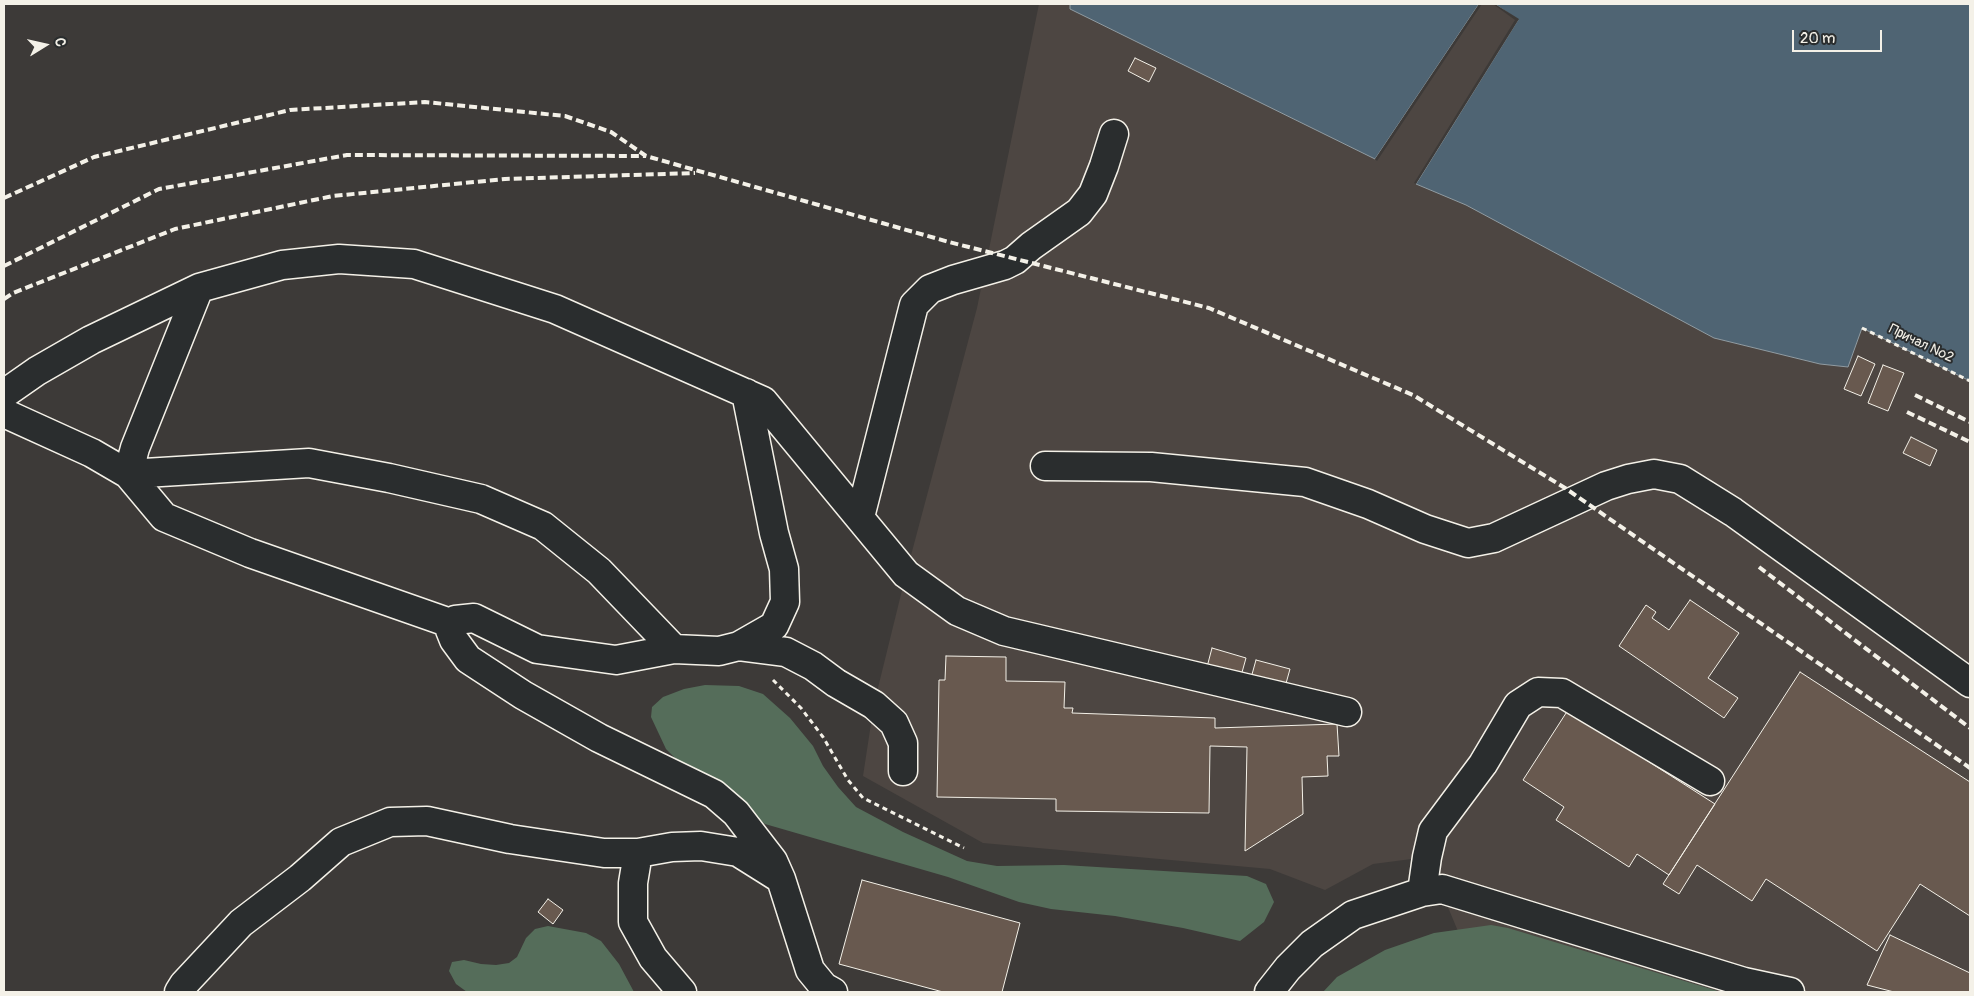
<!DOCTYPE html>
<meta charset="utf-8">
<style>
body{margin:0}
#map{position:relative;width:1974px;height:996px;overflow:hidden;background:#3d3a38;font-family:Pangolin,sans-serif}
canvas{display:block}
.frame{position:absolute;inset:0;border:5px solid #f4f1e8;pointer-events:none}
.north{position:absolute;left:20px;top:20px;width:50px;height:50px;-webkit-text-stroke:4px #2a2d2e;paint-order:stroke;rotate:80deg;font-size:14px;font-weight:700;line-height:20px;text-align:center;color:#f4f1e8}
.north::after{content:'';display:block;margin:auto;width:18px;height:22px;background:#f4f1e8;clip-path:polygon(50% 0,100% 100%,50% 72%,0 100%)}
.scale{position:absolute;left:1792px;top:30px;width:90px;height:22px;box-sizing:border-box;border:2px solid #f4f1e8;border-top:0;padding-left:6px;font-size:15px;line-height:18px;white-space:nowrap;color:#f4f1e8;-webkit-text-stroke:4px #2a2d2e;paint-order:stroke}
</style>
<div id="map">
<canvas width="1974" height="996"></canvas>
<div class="frame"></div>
<div class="north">С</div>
<div class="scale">20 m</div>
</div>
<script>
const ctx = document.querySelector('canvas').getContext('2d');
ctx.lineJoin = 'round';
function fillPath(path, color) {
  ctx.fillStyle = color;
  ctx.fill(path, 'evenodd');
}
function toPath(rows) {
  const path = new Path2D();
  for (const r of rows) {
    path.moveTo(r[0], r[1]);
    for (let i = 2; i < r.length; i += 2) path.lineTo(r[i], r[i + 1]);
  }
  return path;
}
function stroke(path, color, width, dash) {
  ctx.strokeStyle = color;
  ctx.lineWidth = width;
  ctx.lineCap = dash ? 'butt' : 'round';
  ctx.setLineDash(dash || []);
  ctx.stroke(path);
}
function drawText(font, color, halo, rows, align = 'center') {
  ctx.font = font + ' Pangolin,sans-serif';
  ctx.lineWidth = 4;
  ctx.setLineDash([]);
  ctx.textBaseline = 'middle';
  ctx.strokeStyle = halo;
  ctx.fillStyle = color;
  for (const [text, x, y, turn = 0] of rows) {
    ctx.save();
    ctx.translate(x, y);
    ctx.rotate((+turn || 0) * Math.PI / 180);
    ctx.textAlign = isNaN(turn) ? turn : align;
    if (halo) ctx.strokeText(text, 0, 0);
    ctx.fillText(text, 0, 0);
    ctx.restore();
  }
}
fillPath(toPath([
 [1039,4,1070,4,1070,9,1375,159,1479,4,1495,4,1519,19,1416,184,1466,205,1714,338,1820,364,1848,367,1862,328,1970,381,1970,992,1455,992,1470,960,1427,857,1373,864,1325,890,1270,869,983,843,863,776,874,704,906,574,977,308]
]), '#4d4642');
fillPath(toPath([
 [705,685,739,686,763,694,790,718,813,746,823,766,838,787,856,807,903,832,967,861,997,866,1064,865,1247,876,1266,884,1274,902,1264,922,1240,941,1183,928,1115,916,1051,909,1019,902,948,877,765,824,741,805,689,772,666,749,651,717,652,707,663,697,684,689],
 [1491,925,1508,928,1721,992,1323,992,1337,977,1385,950,1434,933],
 [548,926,586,933,601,941,619,964,634,992,467,992,456,984,449,971,452,962,464,960,481,964,496,965,509,963,517,957,526,938,535,929]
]), '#556d5a');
const water = toPath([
 [1070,4,1479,4,1375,159,1070,9,1070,4],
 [1495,4,1970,4,1970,381,1862,328,1848,367,1820,364,1714,338,1466,205,1416,184,1518,20,1495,4]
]);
fillPath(water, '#4f6473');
stroke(water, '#919ca2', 1);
fillPath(toPath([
 [1479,4,1482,4,1377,161,1375,159],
 [1493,4,1495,4,1519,19,1416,184,1414,183,1515,20]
]), '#3d3a38');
const building = toPath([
 [1135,58,1156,68,1149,82,1128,71,1135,58],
 [1858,356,1875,364,1861,396,1844,389,1858,356],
 [1883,365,1904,373,1888,411,1868,403,1883,365],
 [1911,437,1937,450,1930,466,1903,453,1911,437],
 [1690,600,1739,633,1708,678,1738,698,1724,718,1619,646,1646,605,1656,612,1652,618,1669,630,1690,600],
 [1212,648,1246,658,1241,676,1207,667,1212,648],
 [946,656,1006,657,1006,681,1065,682,1064,708,1073,708,1072,713,1215,718,1215,728,1337,724,1339,756,1327,756,1328,776,1302,777,1303,814,1245,851,1247,747,1210,746,1209,813,1056,811,1056,799,937,797,939,680,945,680,946,656],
 [1256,660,1290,669,1285,687,1251,678,1256,660],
 [1800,672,1970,782,1970,916,1920,884,1877,951,1766,879,1752,901,1697,865,1679,894,1663,884,1800,672],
 [1568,710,1715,804,1669,875,1637,854,1629,867,1556,820,1564,807,1523,780,1568,710],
 [862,880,1020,923,1002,992,943,992,839,964,862,880],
 [548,899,563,910,553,924,538,912,548,899],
 [1890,935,1970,973,1970,992,1894,992,1867,985,1890,935]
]);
fillPath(building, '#68594f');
stroke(building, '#f4f1e8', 1);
const minor = toPath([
 [199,288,135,448,128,474,309,463,389,478,481,499,543,526,599,571,674,649],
 [4,394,37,371,91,340,199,288,282,265,339,259,414,264,555,309,763,401,906,574,957,611,1004,631,1347,712],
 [4,413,92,453,128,474,164,517,250,553,450,623,455,620,474,618,537,649,616,660,674,649,719,651,739,646,774,626,785,602,784,569,774,533,746,393],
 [1045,466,1151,467,1305,482,1368,504,1425,529,1468,543,1494,538,1606,486,1628,479,1654,474,1680,479,1733,512,1970,683],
 [860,517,914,305,930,289,953,280,1005,265,1015,260,1031,246,1079,212,1093,194,1104,166,1114,134],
 [450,623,450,630,454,640,468,659,523,695,599,738,714,794,736,813,773,861,781,879,810,970,824,987,833,992],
 [739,646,786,652,813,666,836,683,874,705,894,723,903,743,903,771],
 [638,853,633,883,633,922,653,958,682,992],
 [1422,892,1427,857,1433,831,1483,764,1518,705,1538,692,1562,693,1710,781],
 [179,992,184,984,241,923,300,878,341,842,390,822,427,821,510,839,604,853,638,853,672,847,701,846,738,852,781,879],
 [1269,992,1288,968,1312,944,1353,915,1422,892,1442,889,1744,982,1790,992]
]);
stroke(minor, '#f4f1e8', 31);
stroke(toPath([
 [1862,328,1970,381],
 [773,680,801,708,823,737,848,780,863,798,964,848]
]), '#f4f1e8', 3, [5, 4]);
stroke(minor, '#2a2d2e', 28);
stroke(toPath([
 [4,198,94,157,290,110,425,102,565,116,611,132,646,156,949,242,1209,308,1413,395,1565,488,1970,768],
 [4,266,159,189,347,155,645,156],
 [4,299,13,293,175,229,333,196,505,179,695,173],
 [1915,395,1970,422],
 [1907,412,1970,442],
 [1759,567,1970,728]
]), '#f4f1e8', 4, [8, 4]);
drawText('14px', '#f4f1e8', '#2a2d2e', [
 ["Причал №2",1921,344,26]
]);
</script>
